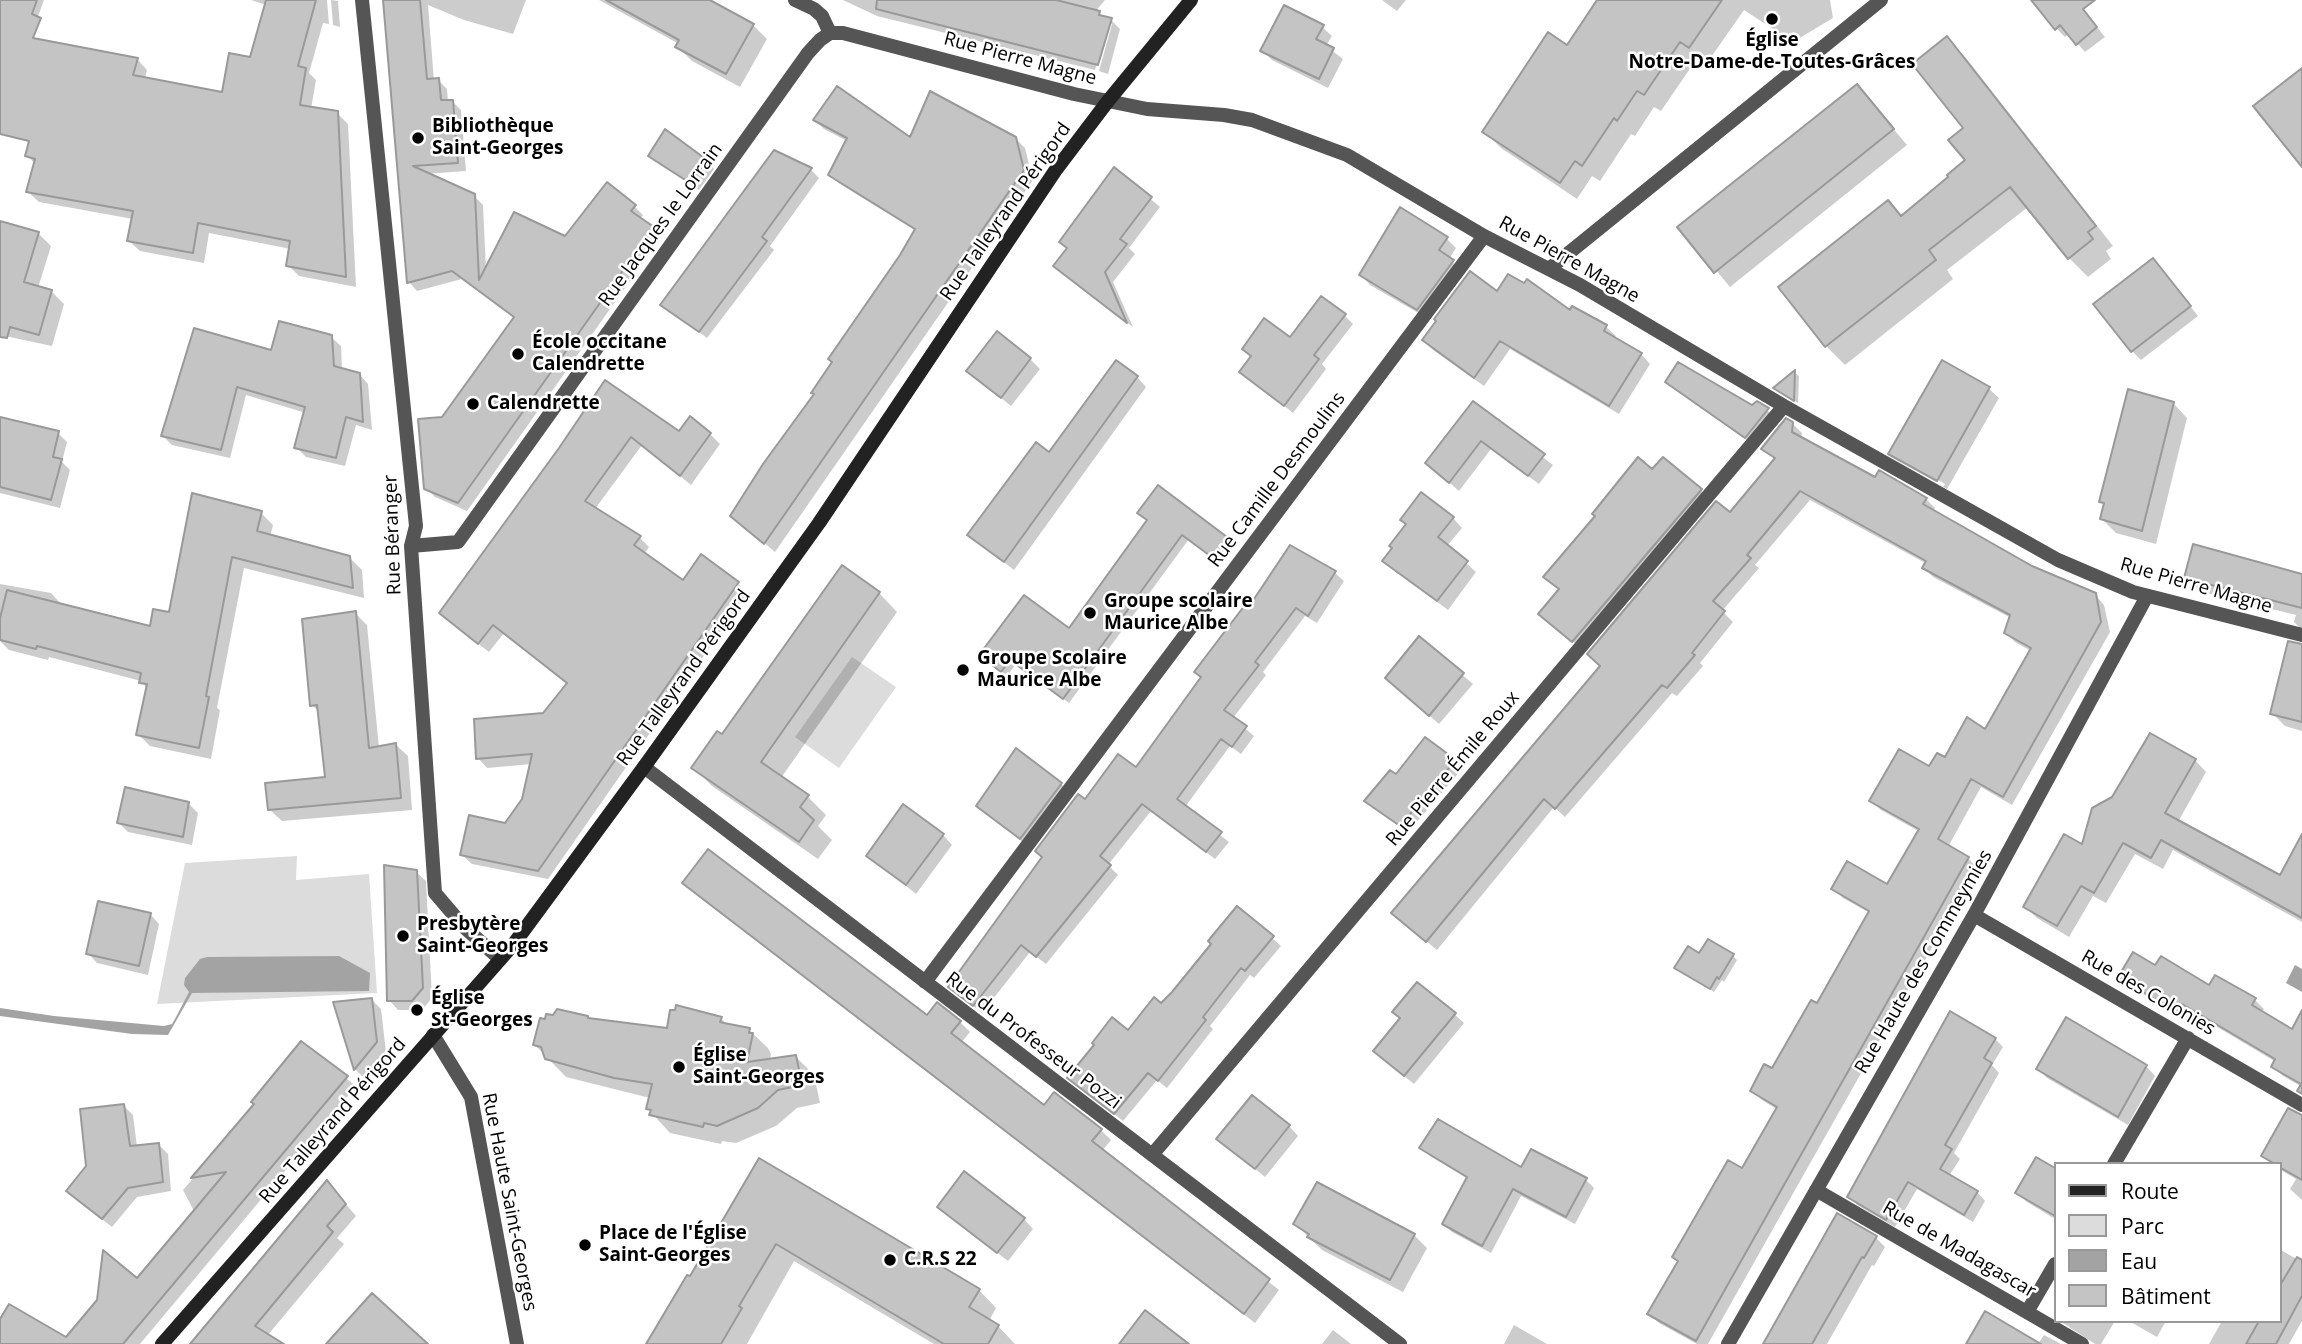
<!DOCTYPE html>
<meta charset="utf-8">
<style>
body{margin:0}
#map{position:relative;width:2302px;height:1344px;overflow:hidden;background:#fff;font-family:"Open Sans",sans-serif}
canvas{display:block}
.legend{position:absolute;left:2054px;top:1162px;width:228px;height:161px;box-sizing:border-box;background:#fff;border:2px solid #999;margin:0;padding:9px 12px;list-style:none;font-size:21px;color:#000}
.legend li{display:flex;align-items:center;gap:14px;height:35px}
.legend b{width:35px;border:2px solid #999}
</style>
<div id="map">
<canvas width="2302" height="1344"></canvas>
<ul class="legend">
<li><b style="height:9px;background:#222"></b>Route</li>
<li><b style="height:19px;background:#dcdcdc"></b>Parc</li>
<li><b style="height:19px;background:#a3a3a3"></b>Eau</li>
<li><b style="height:19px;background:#c4c4c4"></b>Bâtiment</li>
</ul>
</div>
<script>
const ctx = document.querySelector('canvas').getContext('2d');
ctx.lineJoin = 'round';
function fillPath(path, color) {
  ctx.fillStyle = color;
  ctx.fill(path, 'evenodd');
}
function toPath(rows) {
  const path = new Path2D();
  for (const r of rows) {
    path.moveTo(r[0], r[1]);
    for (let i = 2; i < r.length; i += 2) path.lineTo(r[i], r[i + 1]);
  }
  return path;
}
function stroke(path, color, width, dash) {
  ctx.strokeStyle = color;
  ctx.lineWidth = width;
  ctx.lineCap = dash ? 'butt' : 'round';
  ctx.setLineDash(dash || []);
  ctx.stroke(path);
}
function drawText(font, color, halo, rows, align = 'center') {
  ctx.font = font + ' "Open Sans",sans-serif';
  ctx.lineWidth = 5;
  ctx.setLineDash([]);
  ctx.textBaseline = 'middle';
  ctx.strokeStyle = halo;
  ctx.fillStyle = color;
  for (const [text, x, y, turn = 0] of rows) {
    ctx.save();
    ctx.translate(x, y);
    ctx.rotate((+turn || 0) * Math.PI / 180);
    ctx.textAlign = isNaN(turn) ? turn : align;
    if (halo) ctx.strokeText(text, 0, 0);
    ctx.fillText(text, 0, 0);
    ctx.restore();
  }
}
fillPath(toPath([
 [852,657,896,687,839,768,795,737],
 [297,856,296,880,369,874,377,993,157,1004,185,863]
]), '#dcdcdc');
fillPath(toPath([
 [339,956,370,973,369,991,192,993,168,1035,132,1034,0,1016,0,1008,54,1016,164,1026,172,1024,176,1017,189,992,184,985,185,978,200,959,207,957],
 [2295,965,2302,969,2302,992,2286,983]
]), '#a3a3a3');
fillPath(toPath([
 [0,0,44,0,0,121],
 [251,0,327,0,329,24,323,23,309,73,316,80,311,109,337,113,348,124,356,287,299,276,288,265,291,249,209,233,204,263,140,251,129,241,133,219,39,202,28,192,35,164,27,155,137,59,147,70,145,79,223,94,251,59,266,5],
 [331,0,338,1,340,27,333,25],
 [384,0,526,0,513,34,464,20,428,5,434,81,438,80,447,89,448,102,452,101,461,110,466,171,425,174,474,196,483,205,486,270,566,238,634,206,643,215,640,219,661,237,467,511,435,497,426,488,443,419,515,318,462,279,417,291,409,282],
 [599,0,706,0,753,25,767,39,740,87,692,61,678,47,679,44],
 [843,0,1105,0,1095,12,1111,20,1120,29,1108,74,1099,71,1112,24,1108,24,1095,70,877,16],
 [1382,0,1406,0,1397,11],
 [1599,0,1830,0,1833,18,1793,42,1744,10,1707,63,1698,57,1661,111,1654,107,1635,136,1631,134,1600,181,1592,176,1577,199,1501,148,1484,131,1567,48],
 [2034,0,2075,0,2105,37,2085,52,2069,34,2065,37,2056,28],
 [1322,27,1332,36,1326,46,1343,59,1328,88,1272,60,1262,50],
 [1947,39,1966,58,2113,246,2106,251,2111,259,2088,277,2069,258,2028,207,1947,270,1953,279,1845,365,1826,346,1888,202,1902,217,1950,177,1967,160,1966,128],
 [1857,86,1907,145,1730,287,1680,227],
 [815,120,911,140,1015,138,1025,148,1033,180,775,552,732,516,816,395,916,231,840,184,830,175,847,141,824,129],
 [774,152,811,170,819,178,770,246,774,250,707,338,663,305],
 [650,156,706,161,714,169,699,190,659,164],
 [1115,169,1160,207,1129,248,1135,254,1113,282,1133,327,1064,275,1068,249,1061,242],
 [0,222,38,233,51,246,38,288,51,291,64,304,52,346,0,335],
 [1447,239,1456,248,1449,259,1462,271,1427,318,1370,285,1361,275],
 [2153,260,2198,316,2141,360,2132,351],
 [1573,309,1606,327,1616,336,1614,339,1641,354,1650,364,1619,414,1510,349,1484,386,1433,350,1424,340,1571,312],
 [1345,316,1353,324,1322,364,1326,369,1293,413,1242,372,1253,357],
 [331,337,341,346,342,370,359,374,368,384,372,430,356,425,345,466,306,457,296,447,306,413,246,395,230,458,172,445,163,436,272,352],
 [1030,359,1040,369,1011,406,968,371],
 [1942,362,1989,389,1999,398,1947,489,1900,463,1890,453],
 [1899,458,1945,484,1943,487,1899,462],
 [1795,373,1799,376,1798,403,1776,389],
 [1137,377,1146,387,1014,570,969,535,1049,454],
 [1667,382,1752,408,1757,403,1778,419,1755,446,1677,391],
 [606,383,679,433,710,434,720,444,691,485,642,445,595,509,640,538,649,547,644,554,684,582,738,584,747,594,548,879,472,864,462,855,506,825,523,799,532,764,487,768,478,758,544,715,568,684,504,633,489,652,451,623],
 [1473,403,1553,465,1539,484,1491,449,1459,491,1437,472],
 [2173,403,2187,418,2156,544,2116,533,2102,519,2105,505,2101,501],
 [1792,423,1802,433,1801,439,1875,480,1926,499,1935,508,1933,512,2031,567,2095,595,2104,605,2110,632,2012,805,1981,787,1948,847,1968,858,1977,868,1708,1344,1697,1344,1659,1323,1649,1314,1743,1170,1778,1110,1762,1100,1752,1090,1773,1070,1818,1005,1870,913,1843,898,1833,888,1888,887,1920,832,1881,810,1871,801,1946,760,1986,731,2031,651,2015,642,2006,633,2011,618,1933,577,1924,568,1927,564,1810,500,1755,565,1759,568,1722,611,1733,622,1700,663,1703,666,1677,696,1672,693,1565,817,1554,807,1437,950,1403,922,1776,460,1763,448],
 [58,433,67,442,62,462,70,470,60,508,0,493,0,434],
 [1652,472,1700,490,1709,498,1582,649,1549,622],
 [1158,487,1231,544,1219,562,1189,539,1069,703,1016,664,1007,676,987,660,1069,630,1149,521],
 [261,513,273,525,270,537,350,558,362,570,364,598,244,568,217,708,220,710,211,759,150,746,138,734,148,690,141,681,49,657,48,660,9,650,0,641,0,584,51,593,62,605,151,628,171,614],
 [1453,518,1462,528,1447,546,1476,572,1448,610,1394,570,1384,561],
 [1290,547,1335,573,1344,581,1317,623,1305,616,1263,672,1266,675,1233,718,1254,736,1241,754,1230,746,1185,807,1229,842,1215,859,1151,811,1108,865,1118,875,1046,964,1030,952,982,1013,950,987,1085,801,1136,770,1255,602],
 [2302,576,2302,630,2294,622,2296,615,2199,591,2186,578],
 [879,593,897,612,781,778,807,796,826,815,818,826,832,840,818,859,712,786,694,768,723,737],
 [355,613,367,625,379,748,396,745,408,756,412,810,282,821,270,810,327,779,320,713,312,705],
 [1419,638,1473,684,1439,724,1397,687],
 [2302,645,2302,731,2285,726,2272,713],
 [1426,740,1462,769,1408,832,1366,800,1396,777],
 [2195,760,2206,772,2178,822,2280,877,2302,864,2302,922,2173,850,2163,869,2135,854,2106,903,2093,896,2069,937,2037,918,2025,907,2083,847,2113,798],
 [1061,784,1071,793,1030,848,978,806],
 [188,803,198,813,192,845,128,832,119,823],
 [943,835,952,845,916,894,869,856],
 [416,872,426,881,432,998,422,1010,398,1010,389,1000],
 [684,883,928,1018,960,1022,970,1032,961,1043,1044,1107,1101,1130,1111,1140,1102,1151,1279,1290,1255,1323,694,893],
 [1237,908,1281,946,1254,978,1250,975,1210,1026,1213,1029,1167,1088,1157,1080,1123,1121,1077,1085,1128,1032,1161,1005,1213,944],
 [150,914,159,924,148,975,97,963,88,953],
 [1700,956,1733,956,1737,960,1724,982,1722,980,1714,992,1676,967],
 [2156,968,2210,988,2255,1000,2264,1009,2262,1013,2302,1036,2302,1087,2283,1076,2273,1067,2276,1062,2192,1012,2187,1021,2130,986,2120,977],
 [372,1000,381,1009,386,1052,364,1078,355,1069,335,1003],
 [1454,1014,1464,1023,1414,1084,1385,1061],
 [721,1018,727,1025,749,1030,768,1048,771,1054,770,1060,795,1056,814,1075,820,1103,797,1108,776,1126,736,1143,722,1141,721,1144,670,1133,648,1109,650,1098,566,1077,535,1045,590,1020,668,1030],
 [1995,1039,2003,1047,1992,1065,1999,1073,1954,1153,1960,1159,1949,1176,1977,1192,1985,1201,1973,1222,1917,1189,1895,1227,1857,1205,1849,1196],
 [301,1044,356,1086,140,1344,64,1344,99,1301,137,1281,194,1211,183,1190,256,1104],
 [2146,1066,2155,1076,2128,1125,2047,1078,2038,1069],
 [124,1106,133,1115,137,1147,159,1145,168,1154,171,1191,137,1197,112,1227,78,1200,87,1167],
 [1289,1126,1298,1136,1265,1177,1219,1139],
 [2302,1132,2302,1200,2290,1189,2296,1179,2279,1169,2279,1164,2271,1164,2263,1155],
 [1421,1147,1521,1170,1586,1180,1594,1188,1575,1224,1521,1196,1491,1253,1452,1232,1444,1224,1468,1179,1430,1156],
 [2037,1159,2055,1170,2055,1219,2027,1202,2017,1193],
 [759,1161,979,1290,996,1308,989,1321,998,1326,1015,1344,934,1344,794,1261,747,1344,648,1344,690,1278],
 [327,1182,356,1216,337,1238,344,1244,267,1336,280,1344,191,1344],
 [949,1216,1024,1219,1033,1229,1008,1261],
 [1295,1224,1414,1235,1427,1248,1403,1292,1322,1250],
 [1876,1238,1885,1247,1874,1266,1872,1265,1827,1344,1765,1344],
 [2279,1249,2302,1262,2302,1321,2289,1344,2209,1344,2222,1321,2279,1321],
 [2060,1321,2115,1321,2101,1344,2095,1344],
 [2129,1321,2166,1321,2157,1337],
 [1514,1325,1547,1344,1504,1344],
 [1333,1330,1351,1344,1322,1344],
 [2044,1335,2061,1344,2038,1344]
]), '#0003');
const building = toPath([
 [0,0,37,0,32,14,41,18,33,38,138,58,133,75,222,92,229,53,250,57,266,0,316,0,298,66,306,68,300,105,338,111,346,277,286,266,290,241,198,223,193,253,127,241,133,211,26,192,35,159,25,156,29,141,0,134,0,0],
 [383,0,420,0,427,79,439,78,441,100,453,100,458,163,413,166,475,194,479,280,514,212,565,236,607,182,636,205,631,211,654,227,458,503,424,489,418,419,442,417,514,317,452,271,407,283,383,0],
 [606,0,710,0,754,24,726,74,675,47,679,40,606,0],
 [877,0,1056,0,1100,11,1099,15,1112,18,1098,65,876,9,877,0],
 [1597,0,1722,0,1689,48,1680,42,1644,95,1637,91,1617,121,1614,118,1582,166,1575,161,1560,183,1482,132,1548,32,1567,45,1597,0],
 [2031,0,2095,0,2083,9,2097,27,2076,45,2060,25,2055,30,2031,0],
 [1284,5,1324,25,1316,39,1334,48,1319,79,1260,51,1284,5],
 [1947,36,2096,226,2088,232,2093,239,2068,259,2010,187,1929,250,1936,260,1825,347,1778,287,1888,200,1901,216,1948,177,1947,175,1965,160,1948,140,1963,128,1912,64,1947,36],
 [2302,68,2302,167,2253,106,2302,68],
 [1857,84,1894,129,1714,273,1677,227,1857,84],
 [837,86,910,137,930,91,1016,137,1024,170,764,544,730,516,763,464,814,394,811,393,832,362,828,359,900,255,915,229,828,175,847,138,813,120,837,86],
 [665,129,707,160,690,183,648,156,665,129],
 [774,150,812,168,762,237,767,241,699,332,660,305,774,150],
 [1114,167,1152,197,1120,239,1127,244,1105,272,1127,323,1053,266,1067,248,1059,242,1114,167],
 [1400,207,1448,237,1439,250,1454,260,1417,310,1359,275,1400,207],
 [0,221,39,232,24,282,52,290,39,335,10,327,7,338,0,337,0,221],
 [2153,258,2191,306,2131,352,2093,304,2153,258],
 [1470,271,1497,291,1508,274,1524,283,1527,279,1570,310,1572,306,1607,325,1604,331,1642,353,1609,406,1500,341,1474,378,1422,340,1436,321,1434,319,1470,271],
 [1321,296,1346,314,1314,355,1319,359,1284,406,1239,372,1251,356,1242,349,1264,318,1290,337,1321,296],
 [279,321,332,335,334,366,360,373,363,422,346,417,336,458,294,448,305,407,237,387,221,450,161,436,194,328,271,350,279,321],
 [997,331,1031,358,1001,398,966,371,997,331],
 [1116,360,1138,376,1004,562,967,535,1036,442,1049,452,1116,360],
 [1942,360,1990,387,1937,481,1888,454,1942,360],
 [1678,362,1752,405,1757,401,1769,408,1745,438,1665,382,1678,362],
 [1795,370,1794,401,1773,388,1795,370],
 [605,380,679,431,690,416,711,433,680,476,631,437,585,501,641,536,634,545,683,580,701,554,739,582,538,871,460,855,469,815,505,823,522,799,532,754,476,759,474,719,543,713,567,683,493,625,478,644,439,613,559,448,605,380],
 [2128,389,2174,402,2142,531,2100,519,2104,503,2099,502,2128,389],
 [1473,401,1545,454,1528,476,1481,441,1449,483,1425,463,1473,401],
 [0,417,59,431,53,457,62,459,51,500,0,487,0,417],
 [1786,418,1793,422,1792,432,1875,477,1879,470,1927,498,1923,504,2032,566,2096,593,2101,622,2003,797,1971,779,1938,839,1969,857,1696,1341,1647,1314,1678,1261,1672,1257,1728,1160,1742,1168,1777,1107,1750,1091,1764,1064,1772,1068,1811,1000,1817,1003,1869,911,1831,889,1847,861,1887,884,1919,829,1869,801,1899,749,1929,766,1937,753,1945,757,1967,717,1985,729,2031,648,2004,633,2010,615,1922,568,1926,561,1800,491,1747,555,1751,558,1713,601,1725,611,1692,653,1695,655,1667,688,1662,685,1555,809,1544,799,1426,942,1391,913,1600,666,1587,654,1716,501,1730,512,1775,458,1761,449,1786,418],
 [1638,457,1652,469,1663,457,1702,489,1572,642,1538,614,1559,589,1543,577,1595,516,1592,514,1638,457],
 [1158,485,1227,537,1213,558,1182,535,1063,699,1010,660,1001,672,979,655,1024,595,1069,628,1147,520,1137,513,1158,485],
 [1421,492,1454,517,1438,537,1468,561,1437,601,1382,561,1392,548,1389,546,1406,524,1400,520,1421,492],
 [192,493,262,511,257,531,350,556,353,588,232,557,206,696,209,697,199,748,136,735,147,684,139,683,141,673,37,646,36,649,0,640,0,618,7,590,150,626,153,609,169,612,192,493],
 [2193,544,2302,574,2302,608,2184,578,2193,544],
 [1290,545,1336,571,1308,616,1296,608,1255,662,1259,665,1224,710,1247,726,1232,747,1221,739,1177,799,1222,832,1206,852,1142,804,1100,856,1111,865,1036,957,1021,945,973,1006,948,987,1042,857,1035,851,1078,794,1085,799,1118,754,1136,767,1201,677,1194,672,1251,597,1254,599,1290,545],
 [842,565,880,592,761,762,809,795,800,807,814,820,799,842,691,768,717,731,722,734,842,565],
 [356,611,369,748,396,743,401,798,268,810,265,783,325,777,317,705,310,706,302,619,356,611],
 [1419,636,1464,673,1429,716,1385,678,1419,636],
 [2288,641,2302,644,2302,722,2270,714,2288,641],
 [2150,733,2196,759,2165,813,2280,875,2302,834,2302,918,2161,840,2151,858,2123,843,2094,893,2081,886,2057,926,2023,907,2064,834,2082,844,2092,808,2112,797,2150,733],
 [1425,737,1456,760,1400,826,1364,801,1390,770,1396,774,1425,737],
 [1016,748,1062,783,1020,839,976,806,1016,748],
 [125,787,189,802,183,837,117,823,125,787],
 [903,804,944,834,906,885,866,856,903,804],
 [708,849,927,1015,937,1002,961,1021,951,1033,1044,1105,1054,1092,1102,1129,1092,1141,1270,1279,1244,1314,682,883,708,849],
 [384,865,417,870,423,988,412,1001,387,1001,384,865],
 [98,901,151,913,139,966,86,954,98,901],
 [1237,906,1274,936,1245,971,1241,968,1203,1017,1206,1020,1158,1081,1148,1073,1114,1114,1067,1078,1094,1045,1092,1043,1112,1017,1128,1030,1154,997,1161,1003,1172,992,1211,944,1208,941,1237,906],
 [1708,939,1734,954,1719,979,1717,977,1710,989,1674,968,1688,946,1699,953,1708,939],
 [2133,952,2155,965,2161,956,2209,985,2215,975,2256,998,2252,1005,2292,1029,2302,1010,2302,1094,2297,1091,2301,1084,2271,1067,2275,1059,2182,1004,2178,1013,2118,977,2133,952],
 [1417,982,1456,1013,1404,1076,1373,1051,1400,1018,1392,1012,1417,982],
 [372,998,377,1042,354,1070,333,1002,372,998],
 [676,1005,722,1017,720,1022,724,1023,750,1028,749,1033,753,1033,747,1062,796,1055,802,1085,778,1090,758,1108,717,1126,704,1123,703,1127,649,1115,651,1110,646,1109,652,1084,614,1078,545,1059,541,1047,533,1045,540,1018,545,1019,546,1014,553,1015,557,1009,588,1016,588,1018,667,1028,670,1010,675,1010,676,1005],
 [1950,1011,1996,1038,1984,1058,1992,1063,1945,1145,1952,1149,1940,1169,1978,1191,1964,1215,1908,1182,1886,1220,1847,1197,1950,1011],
 [2066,1017,2147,1065,2118,1117,2036,1069,2066,1017],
 [301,1041,348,1076,123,1344,0,1344,0,1319,9,1304,66,1337,97,1300,103,1250,137,1278,226,1172,191,1178,254,1104,251,1102,301,1041],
 [1252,1095,1290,1125,1255,1169,1216,1139,1252,1095],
 [124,1104,130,1146,159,1143,163,1182,128,1188,102,1219,66,1191,86,1166,80,1109,124,1104],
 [2288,1108,2302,1115,2302,1180,2279,1167,2279,1164,2275,1164,2261,1156,2288,1108],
 [1438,1119,1521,1167,1531,1149,1587,1178,1566,1217,1513,1189,1482,1246,1442,1224,1467,1177,1419,1148,1438,1119],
 [2036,1157,2055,1168,2055,1216,2015,1193,2036,1157],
 [759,1158,980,1289,969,1307,999,1325,988,1344,944,1344,776,1244,739,1306,742,1308,721,1344,646,1344,687,1275,690,1276,759,1158],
 [964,1171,1025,1218,997,1253,937,1207,964,1171],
 [327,1180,346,1204,327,1226,333,1232,255,1326,284,1344,190,1344,327,1180],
 [1317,1182,1415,1234,1390,1280,1307,1237,1309,1234,1293,1224,1317,1182],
 [1837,1213,1877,1236,1864,1258,1862,1257,1812,1344,1763,1344,1837,1213],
 [2297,1257,2302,1260,2302,1296,2276,1344,2246,1344,2259,1321,2279,1321,2279,1287,2297,1257],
 [372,1293,428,1344,326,1344,372,1293],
 [1145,1310,1189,1344,1119,1344,1145,1310],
 [1985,1311,2041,1344,1966,1344,1985,1311]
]);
fillPath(building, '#c4c4c4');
stroke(building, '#999', 2);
stroke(toPath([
 [362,0,416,526,411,546,435,893,464,927,500,959],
 [795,0,814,9,822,16,830,33],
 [1549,269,1881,0],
 [411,546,458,542,808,53,820,40,830,33,843,33,1074,94,1147,109,1224,115,1252,120,1347,155,1484,236,1580,285,1784,406,2058,560,2133,592,2302,635],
 [644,767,1400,1344],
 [1974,915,2302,1105],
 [925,982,1484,236],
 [433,1035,471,1097,517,1344],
 [1152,1155,1784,406],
 [2114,1164,2188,1038],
 [1816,1190,2082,1344],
 [2027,1312,2055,1264],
 [1728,1344,1974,915,2147,596]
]), '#555', 14);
stroke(toPath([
 [162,1344,513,945,644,767,819,523,1055,171,1108,101,1191,0]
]), '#222', 14);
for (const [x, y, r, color] of [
 [1772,19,7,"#000"],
 [418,138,7,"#000"],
 [518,354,7,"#000"],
 [473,404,7,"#000"],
 [1090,613,7,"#000"],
 [963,670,7,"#000"],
 [403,936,7,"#000"],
 [417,1010,7,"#000"],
 [679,1067,7,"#000"],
 [585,1245,7,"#000"],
 [890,1260,7,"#000"]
]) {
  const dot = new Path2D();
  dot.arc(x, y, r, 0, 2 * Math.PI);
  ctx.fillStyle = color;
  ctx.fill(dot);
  stroke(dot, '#fff', 2.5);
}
drawText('bold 19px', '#000', '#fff', [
 ["Église",1772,41,"center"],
 ["Notre-Dame-de-Toutes-Grâces",1772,63,"center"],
 ["Bibliothèque",432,127],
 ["Saint-Georges",432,149],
 ["École occitane",532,343],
 ["Calendrette",532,365],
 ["Calendrette",487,404],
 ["Groupe scolaire",1104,602],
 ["Maurice Albe",1104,624],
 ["Groupe Scolaire",977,659],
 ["Maurice Albe",977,681],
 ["Presbytère",417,925],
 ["Saint-Georges",417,947],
 ["Église",431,999],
 ["St-Georges",431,1021],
 ["Église",693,1056],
 ["Saint-Georges",693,1078],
 ["Place de l'Église",599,1234],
 ["Saint-Georges",599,1256],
 ["C.R.S 22",904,1260]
], 'left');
drawText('19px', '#000', '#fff', [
 ["Rue Pierre Magne",1020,59,15],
 ["Rue Talleyrand Périgord",1006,212,-55],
 ["Rue Jacques le Lorrain",661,225,-54],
 ["Rue Pierre Magne",1569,260,29],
 ["Rue Camille Desmoulins",1277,480,-53],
 ["Rue Béranger",393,535,-92],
 ["Rue Pierre Magne",2196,586,16],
 ["Rue Talleyrand Périgord",684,678,-54],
 ["Rue Pierre Émile Roux",1453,769,-50],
 ["Rue Haute des Commeymies",1924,962,-60],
 ["Rue des Colonies",2148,993,30],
 ["Rue du Professeur Pozzi",1033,1041,37],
 ["Rue Talleyrand Périgord",333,1121,-49],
 ["Rue Haute Saint-Georges",509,1202,79],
 ["Rue de Madagascar",1959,1250,30]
]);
</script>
